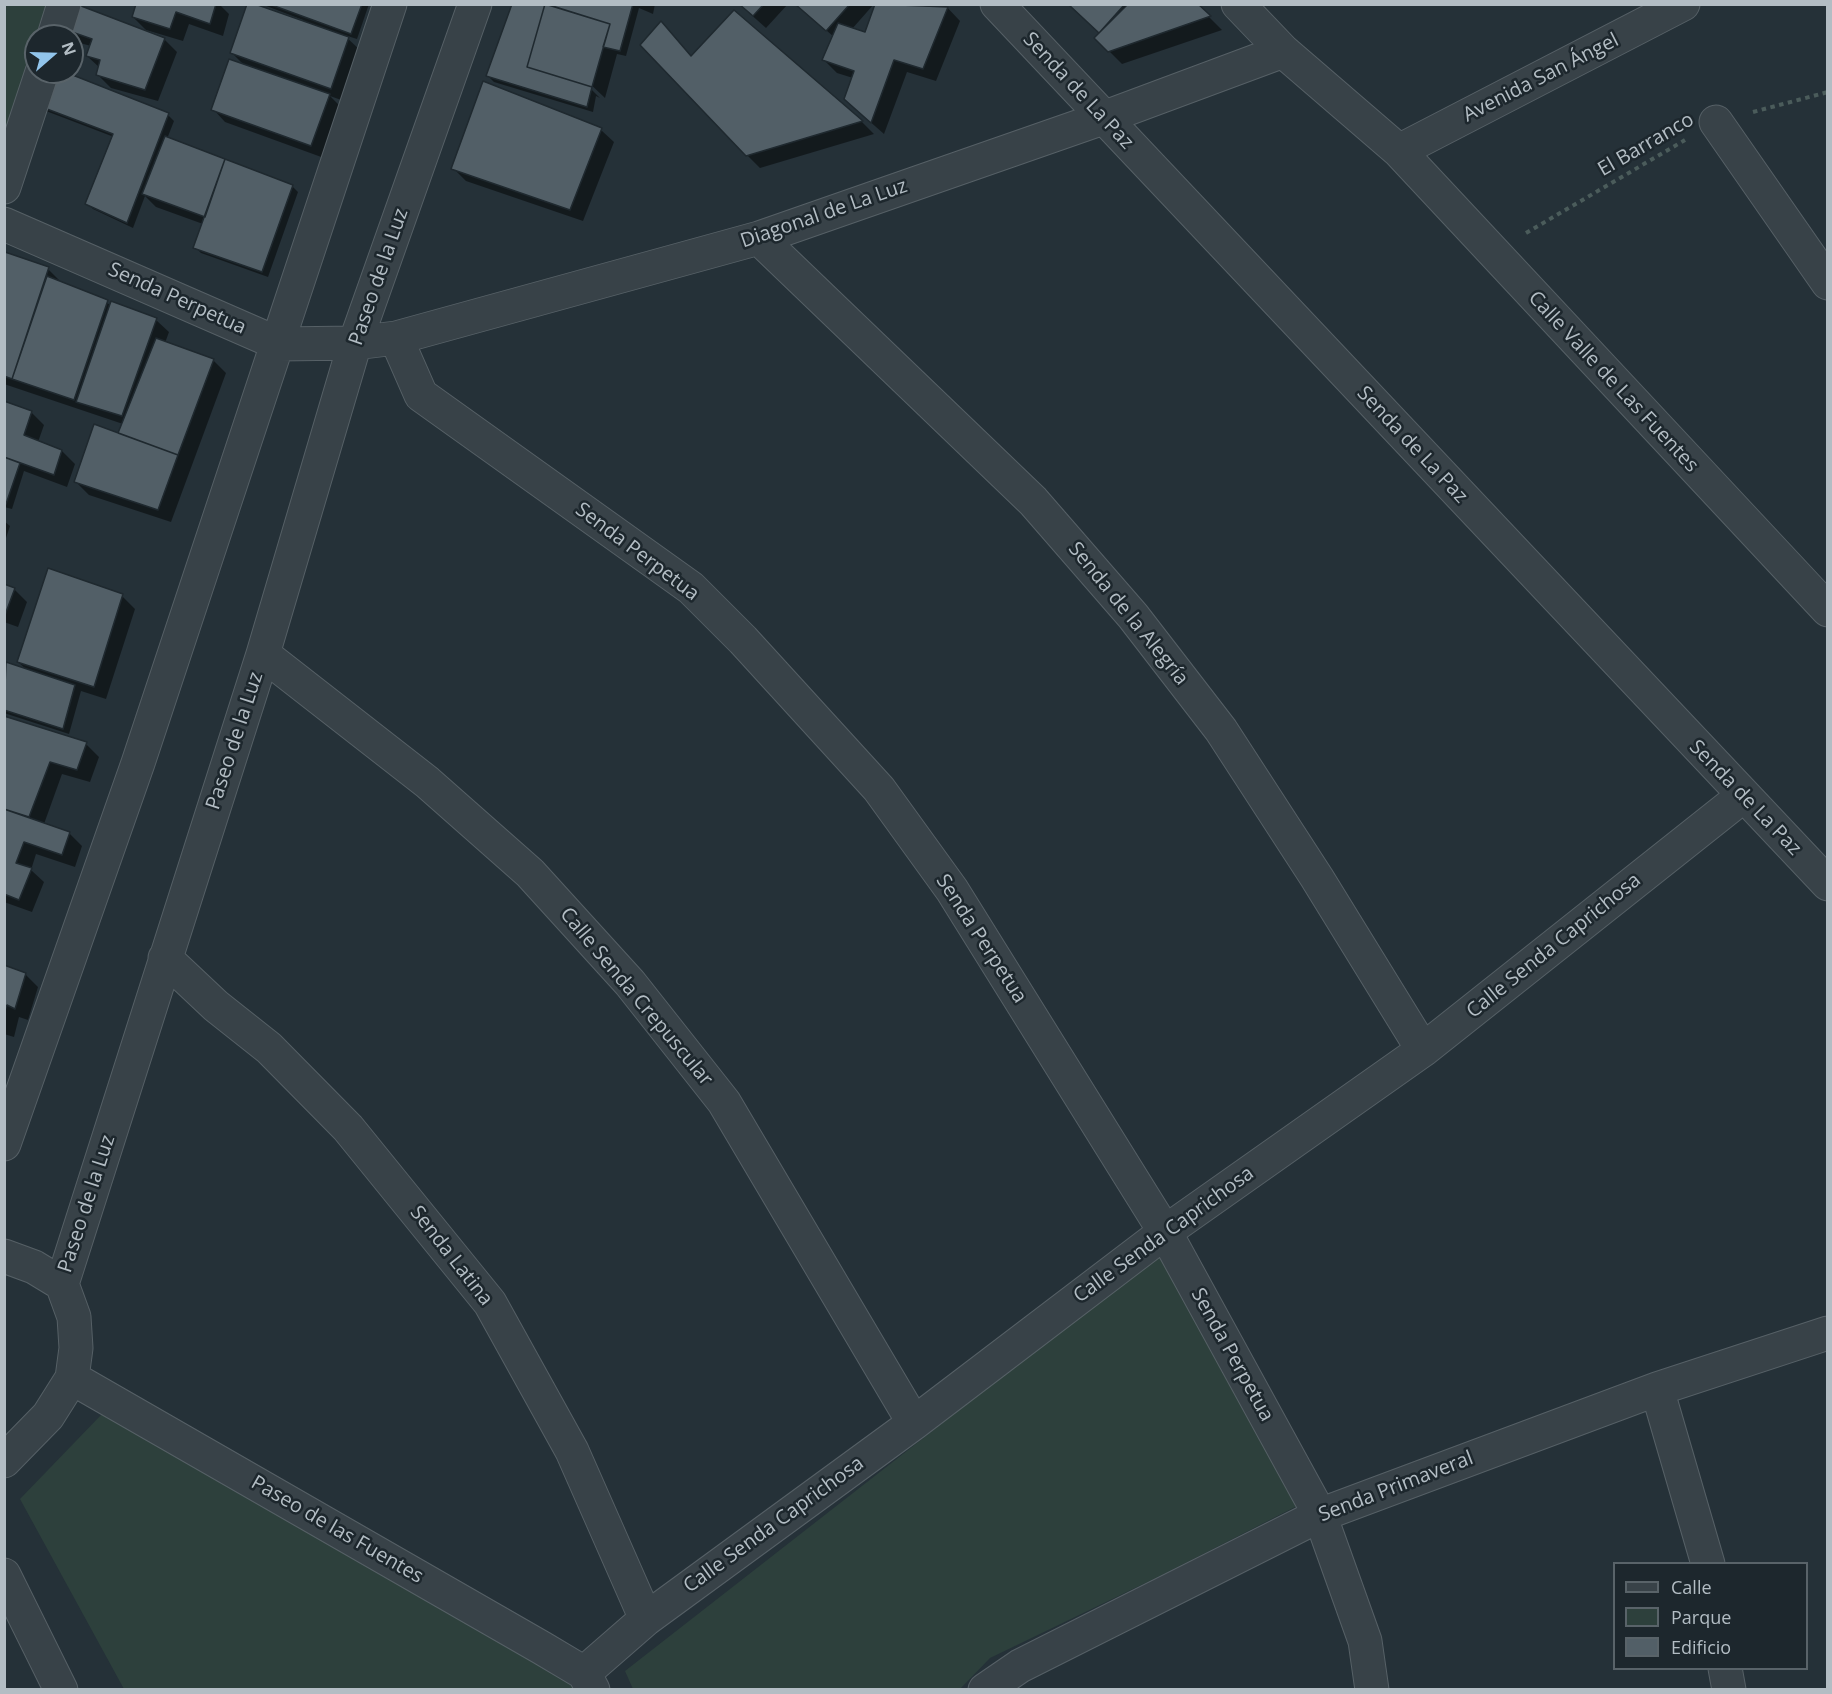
<!DOCTYPE html>
<meta charset="utf-8">
<style>
body{margin:0}
#map{position:relative;width:1832px;height:1694px;overflow:hidden;background:#253138;font-family:"Open Sans",sans-serif}
canvas{display:block}
.frame{position:absolute;inset:0;border:6px solid #b3bdc4;pointer-events:none}
.legend{position:absolute;left:1613px;top:1562px;width:195px;height:108px;box-sizing:border-box;background:#1d272d;border:2px solid #596369;margin:0;padding:8px 10px;list-style:none;font-size:18px;color:#b3bdc4}
.legend li{display:flex;align-items:center;gap:12px;height:30px}
.legend b{width:30px;border:2px solid #596369}
.north{position:absolute;left:24px;top:24px;width:60px;height:60px;box-sizing:border-box;background:#1d272d;border:2px solid #596369;border-radius:50%;rotate:70deg;font-size:16px;font-weight:700;line-height:24px;text-align:center;color:#b3bdc4}
.north::after{content:'';display:block;margin:auto;width:21px;height:27px;background:#92c5eb;clip-path:polygon(50% 0,100% 100%,50% 72%,0 100%)}
</style>
<div id="map">
<canvas width="1832" height="1694"></canvas>
<div class="frame"></div>
<ul class="legend">
<li><b style="height:8px;background:#384248"></b>Calle</li>
<li><b style="height:16px;background:#2d403c"></b>Parque</li>
<li><b style="height:16px;background:#525f67"></b>Edificio</li>
</ul>
<div class="north">N</div>
</div>
<script>
const ctx = document.querySelector('canvas').getContext('2d');
ctx.lineJoin = 'round';
function fillPath(path, color) {
  ctx.fillStyle = color;
  ctx.fill(path, 'evenodd');
}
function toPath(rows) {
  const path = new Path2D();
  for (const r of rows) {
    path.moveTo(r[0], r[1]);
    for (let i = 2; i < r.length; i += 2) path.lineTo(r[i], r[i + 1]);
  }
  return path;
}
function stroke(path, color, width, dash) {
  ctx.strokeStyle = color;
  ctx.lineWidth = width;
  ctx.lineCap = dash ? 'butt' : 'round';
  ctx.setLineDash(dash || []);
  ctx.stroke(path);
}
function drawText(font, color, halo, rows, align = 'center') {
  ctx.font = font + ' "Open Sans",sans-serif';
  ctx.lineWidth = 5;
  ctx.setLineDash([]);
  ctx.textBaseline = 'middle';
  ctx.strokeStyle = halo;
  ctx.fillStyle = color;
  for (const [text, x, y, turn = 0] of rows) {
    ctx.save();
    ctx.translate(x, y);
    ctx.rotate((+turn || 0) * Math.PI / 180);
    ctx.textAlign = isNaN(turn) ? turn : align;
    if (halo) ctx.strokeText(text, 0, 0);
    ctx.fillText(text, 0, 0);
    ctx.restore();
  }
}
fillPath(toPath([
 [5,5,64,5,54,36,36,36,36,72,5,187],
 [1163,1251,1297,1506,1162,1575,990,1658,960,1689,633,1689,625,1671],
 [103,1413,561,1672,574,1689,124,1689,20,1499]
]), '#2d403c');
fillPath(toPath([
 [137,4,219,4,229,14,223,36,189,24,183,41,146,30,133,17],
 [261,4,369,4,357,39,344,35,361,51,344,101,330,96,342,108,324,158,225,122,213,109,245,66,232,53,302,22,303,20],
 [513,4,655,4,653,14,639,8,626,56,617,54,605,98,587,81,585,83,600,98,596,96,593,112,494,82,488,76],
 [739,4,788,4,766,28],
 [796,4,874,4,852,29,866,34,876,4,944,4,960,21,936,81,907,72,884,134,859,112,853,78,837,73,824,60,834,37],
 [1070,4,1196,4,1222,30,1122,64,1096,38,1101,34],
 [734,12,862,122,874,134,760,168,747,155,673,36,692,57],
 [68,30,164,39,177,52,158,101,111,88,98,75,100,68,87,56,91,46,80,43],
 [61,72,168,115,174,121,167,139,292,186,298,192,268,277,201,253,195,247,203,224,156,207,145,196,133,228,93,209,87,203,114,137,46,111,40,105],
 [601,130,614,142,583,221,466,181,453,168],
 [6,254,48,269,61,282,111,305,156,320,169,332,165,343,213,360,226,373,171,522,89,495,76,482,119,435,123,424,4,384],
 [4,402,31,412,44,425,38,442,62,451,75,464,67,487,24,471,12,509,4,507],
 [4,521,10,526,4,544],
 [4,586,14,589,27,602,18,627,4,622],
 [122,596,135,609,106,699,81,691,69,734,4,713,7,664,28,671,18,662],
 [4,718,86,744,99,757,90,782,62,774,44,824,69,833,82,846,75,867,36,854,31,870,44,882,32,912,4,902],
 [4,967,26,975,38,987,28,1020,19,1017,14,1037,4,1034]
]), '#0007');
const building = toPath([
 [76,4,165,38,145,90,96,75,100,60,86,56,92,39,66,30,76,4],
 [136,4,216,4,210,24,176,12,170,29,132,17,136,4],
 [247,4,255,4,349,37,331,89,230,53,247,4],
 [269,4,362,4,351,34,269,4],
 [512,4,545,4,527,67,592,87,587,107,486,76,512,4],
 [545,4,610,24,592,87,527,67,545,4],
 [546,4,633,4,620,51,603,47,610,24,546,4],
 [739,4,764,4,753,16,739,4],
 [795,4,850,4,826,31,795,4],
 [875,4,948,7,923,69,894,60,871,123,844,99,854,71,822,60,838,23,865,32,875,4],
 [1068,4,1125,4,1099,33,1068,4],
 [1128,4,1198,4,1211,16,1108,52,1094,38,1128,4],
 [734,10,863,121,746,156,640,45,661,21,691,56,734,10],
 [229,59,330,94,311,146,211,110,229,59],
 [53,72,65,72,169,113,127,223,85,204,113,134,39,106,53,72],
 [483,81,602,128,570,210,451,169,483,81],
 [165,136,225,159,205,217,142,194,165,136],
 [225,159,293,185,262,272,193,248,225,159],
 [5,252,49,267,12,379,4,376,5,252],
 [47,276,108,300,74,400,12,379,47,276],
 [111,301,157,318,122,416,76,402,111,301],
 [156,338,214,359,178,455,118,433,156,338],
 [4,401,32,411,24,435,62,450,54,475,4,457,4,401],
 [94,424,178,455,158,510,74,482,94,424],
 [4,457,20,463,6,504,4,504,4,457],
 [48,568,123,594,94,687,17,662,48,568],
 [4,584,15,588,5,615,4,615,4,584],
 [6,662,75,685,63,729,4,710,6,662],
 [4,716,87,742,77,770,50,762,29,817,4,809,4,716],
 [4,809,70,832,62,855,24,842,16,863,32,868,19,900,4,894,4,809],
 [4,965,26,973,15,1009,7,1005,4,1013,4,965]
]);
fillPath(building, '#525f67');
stroke(building, '#1f292f', 1.5);
const minor = toPath([
 [997,4,1828,884],
 [1238,4,1283,51,1399,151,1828,610],
 [54,36,64,4],
 [1716,122,1828,283],
 [1399,151,1683,4],
 [4,187,42,72],
 [4,224,279,344,355,343,396,338,759,238,1103,118,1283,51],
 [759,238,1033,501,1133,616,1221,730,1317,878,1423,1050],
 [396,338,421,395,691,588,743,640,879,789,952,890,1165,1232,1320,1515,1365,1641,1372,1690],
 [263,654,427,782,530,873,630,983,724,1102,914,1423],
 [165,958,216,1006,269,1048,348,1128,490,1303,572,1451,646,1619],
 [4,1144,138,763,390,4],
 [4,1256,34,1267,62,1284],
 [72,1378,542,1648,584,1673,593,1690],
 [1657,1389,1708,1564],
 [4,1461,48,1416,72,1378,76,1348,74,1317,62,1284,263,654,355,343,475,4],
 [4,1575,61,1690],
 [1725,1668,1729,1690],
 [584,1673,646,1619,914,1423,1165,1232,1423,1050,1743,796],
 [985,1690,1020,1666,1320,1515,1657,1389,1828,1333]
]);
stroke(minor, '#566066', 35);
stroke(toPath([
 [1753,112,1828,92],
 [1526,233,1685,140]
]), '#4b5c5b', 4, [4.5, 4.5]);
stroke(minor, '#384248', 33);
drawText('20px', '#b3bdc4', '#1d272d', [
 ["Avenida San Ángel",1541,78,-27],
 ["Senda de La Paz",1078,91,47],
 ["El Barranco",1646,145,-30],
 ["Diagonal de La Luz",824,214,-19],
 ["Paseo de la Luz",379,277,-71],
 ["Senda Perpetua",177,299,24],
 ["Calle Valle de Las Fuentes",1613,382,47],
 ["Senda de La Paz",1412,445,47],
 ["Senda Perpetua",637,552,37],
 ["Senda de la Alegría",1128,614,51],
 ["Paseo de la Luz",235,741,-72],
 ["Senda de La Paz",1745,798,46],
 ["Senda Perpetua",981,939,57],
 ["Calle Senda Caprichosa",1554,946,-39],
 ["Calle Senda Crepuscular",636,997,50],
 ["Paseo de la Luz",87,1204,-72],
 ["Calle Senda Caprichosa",1164,1235,-36],
 ["Senda Latina",451,1256,52],
 ["Senda Perpetua",1232,1355,61],
 ["Senda Primaveral",1396,1487,-21],
 ["Calle Senda Caprichosa",774,1525,-36],
 ["Paseo de las Fuentes",337,1530,30]
]);
</script>
